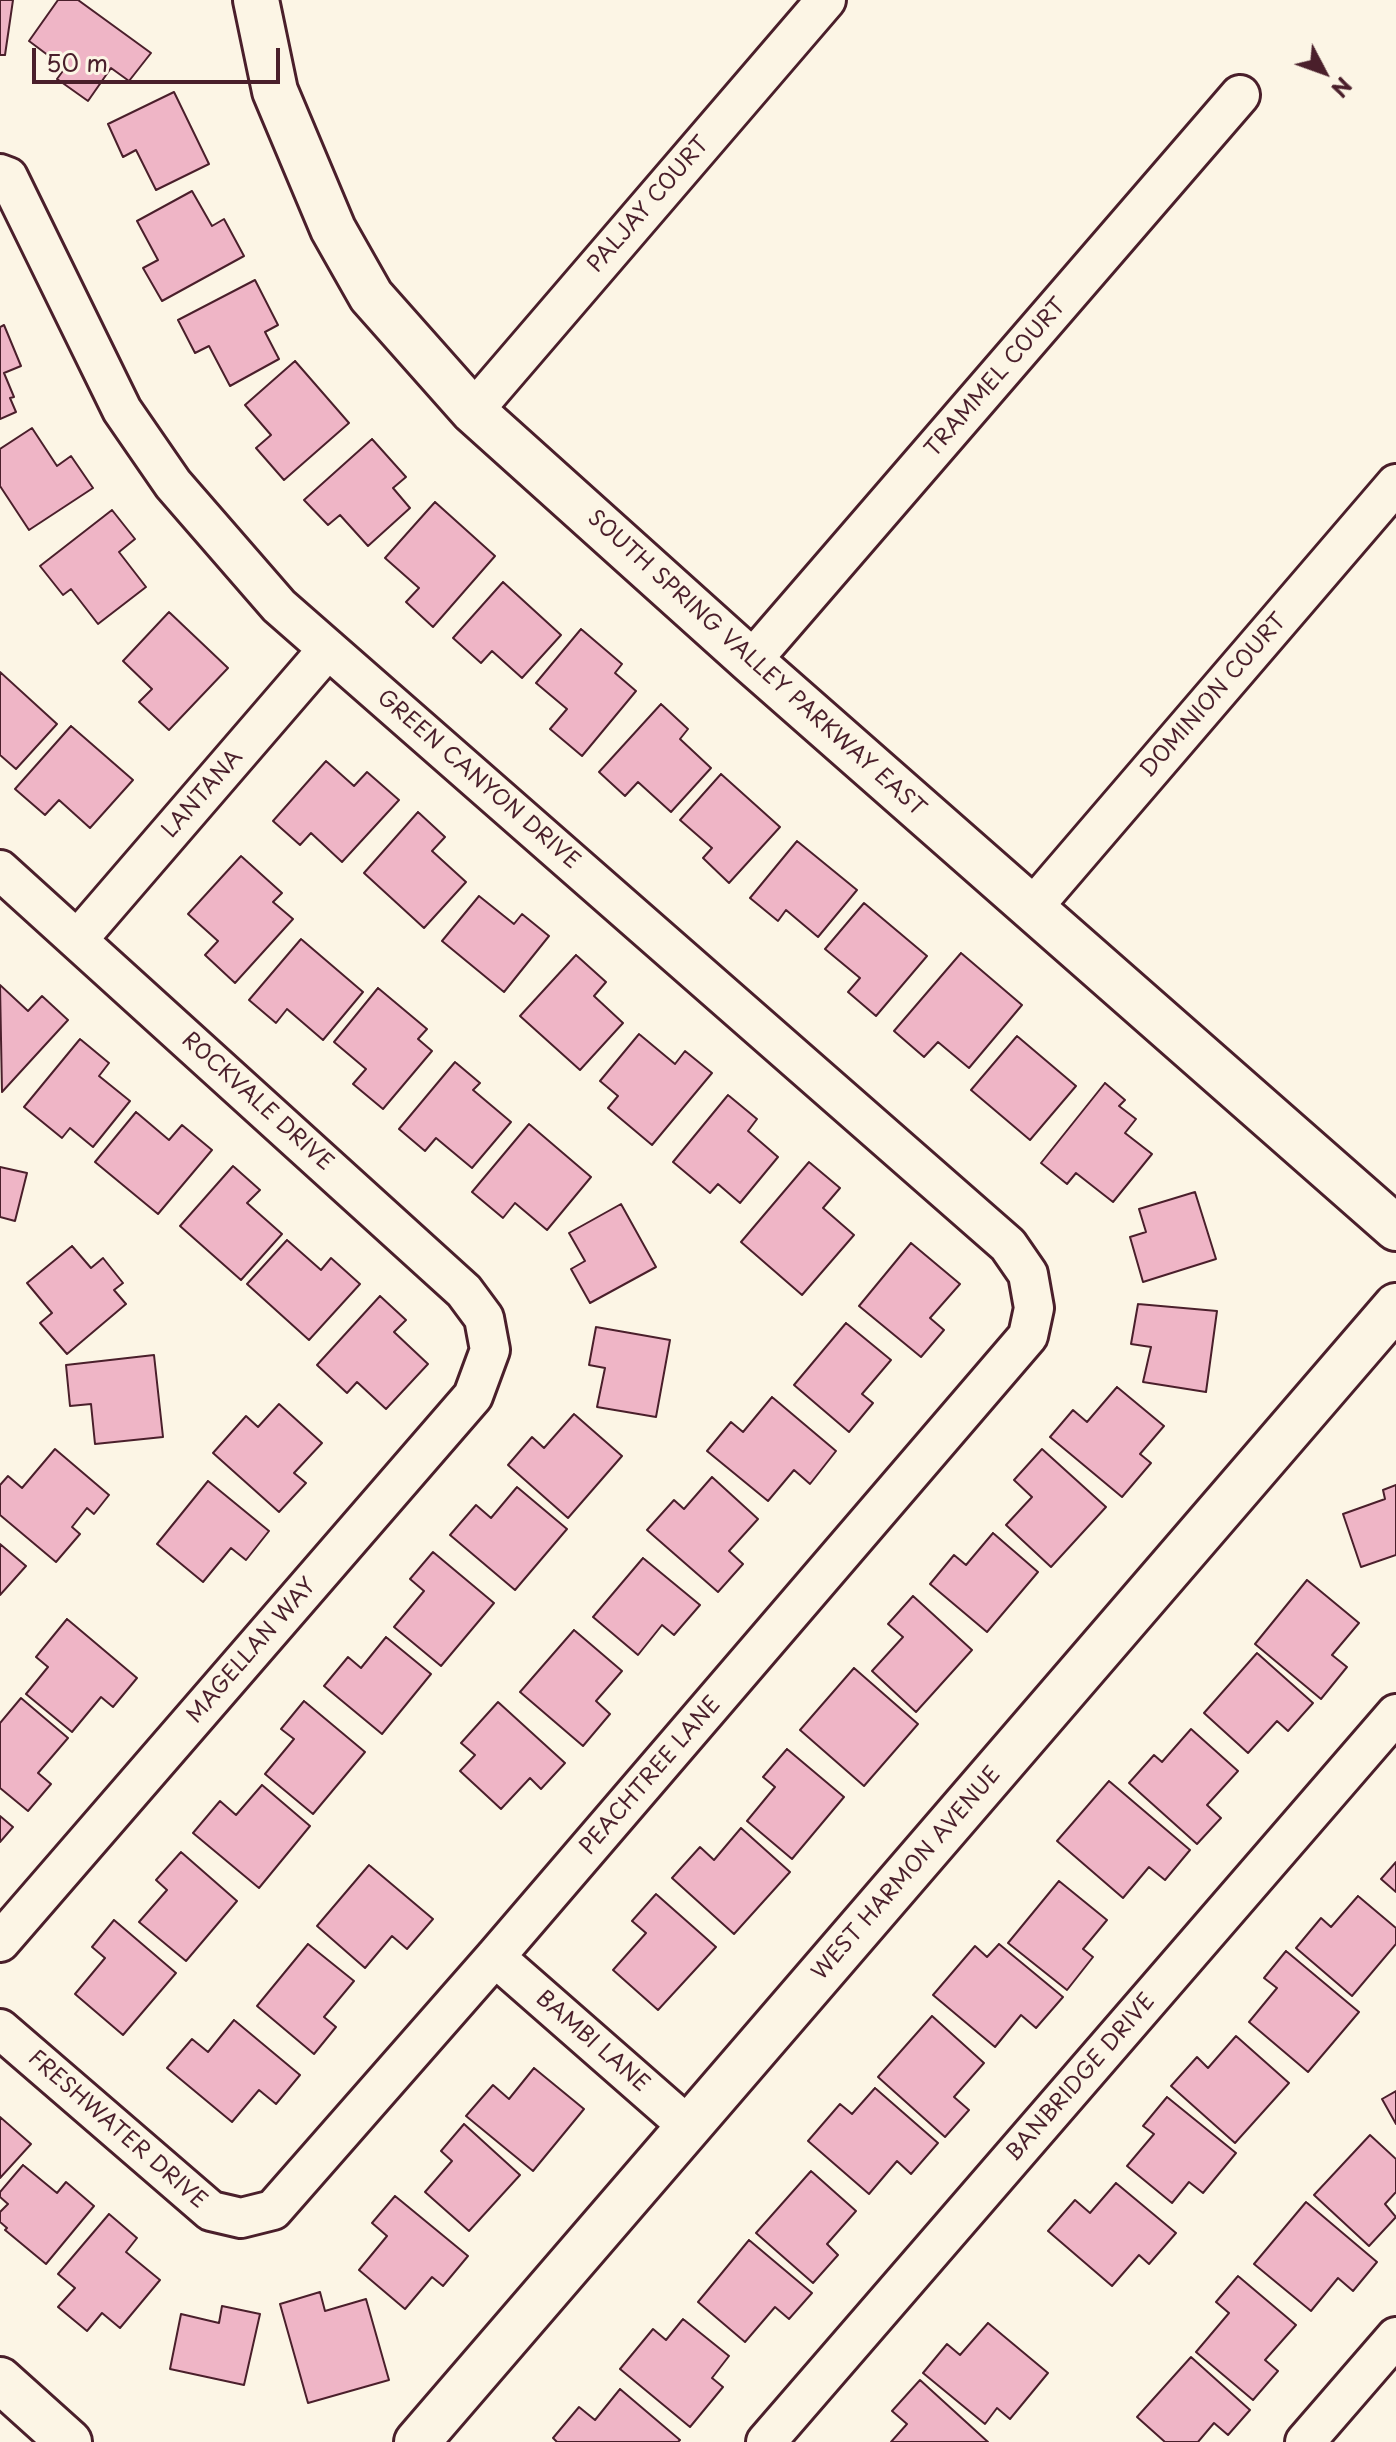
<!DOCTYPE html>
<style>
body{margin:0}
#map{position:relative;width:1396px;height:2442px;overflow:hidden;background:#fcf5e5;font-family:"Playpen Sans",sans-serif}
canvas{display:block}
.north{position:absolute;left:1284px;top:32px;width:80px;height:80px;-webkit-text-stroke:6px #fcf5e5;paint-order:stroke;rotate:131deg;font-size:22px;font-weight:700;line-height:32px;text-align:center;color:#4a1f2b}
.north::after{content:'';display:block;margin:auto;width:28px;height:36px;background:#4a1f2b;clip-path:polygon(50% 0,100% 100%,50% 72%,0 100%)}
.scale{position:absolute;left:32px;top:48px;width:248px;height:36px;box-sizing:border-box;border:4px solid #4a1f2b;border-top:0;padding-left:10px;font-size:24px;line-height:28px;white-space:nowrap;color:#4a1f2b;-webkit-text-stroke:6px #fcf5e5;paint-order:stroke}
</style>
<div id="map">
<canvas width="1396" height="2442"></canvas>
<div class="north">N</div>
<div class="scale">50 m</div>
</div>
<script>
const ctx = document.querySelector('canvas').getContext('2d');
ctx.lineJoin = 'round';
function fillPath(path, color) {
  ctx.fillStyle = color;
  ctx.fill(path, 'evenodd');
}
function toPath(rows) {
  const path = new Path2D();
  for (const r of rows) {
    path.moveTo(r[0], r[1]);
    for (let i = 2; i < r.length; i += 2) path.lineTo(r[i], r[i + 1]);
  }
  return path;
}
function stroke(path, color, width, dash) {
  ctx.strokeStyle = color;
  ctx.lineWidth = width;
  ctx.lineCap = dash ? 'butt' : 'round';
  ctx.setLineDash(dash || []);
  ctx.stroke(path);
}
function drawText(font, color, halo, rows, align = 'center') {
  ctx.font = font + ' "Playpen Sans",sans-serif';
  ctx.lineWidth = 7;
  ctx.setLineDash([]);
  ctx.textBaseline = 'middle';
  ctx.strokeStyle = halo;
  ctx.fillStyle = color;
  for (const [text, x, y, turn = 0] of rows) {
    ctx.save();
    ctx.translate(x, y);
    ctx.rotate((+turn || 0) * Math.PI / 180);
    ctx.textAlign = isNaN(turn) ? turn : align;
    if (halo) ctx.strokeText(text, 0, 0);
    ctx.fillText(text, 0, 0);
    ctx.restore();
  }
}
const building = toPath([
 [0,0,13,0,5,55,0,55,0,0],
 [58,0,78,0,151,53,129,81,111,68,88,101,57,79,65,68,29,41,58,0],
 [174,92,209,164,156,190,136,150,123,157,108,124,174,92],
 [192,191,212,226,224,219,244,256,162,301,143,268,158,260,137,221,192,191],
 [255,280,278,325,265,332,279,359,230,386,209,346,195,353,178,320,255,280],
 [4,325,21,366,4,373,14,397,10,398,16,412,0,419,0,327,4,325],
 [295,361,349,423,284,480,256,448,271,435,245,405,295,361],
 [32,428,57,466,71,456,93,488,29,530,0,486,0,449,32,428],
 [372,439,406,477,393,488,410,508,368,546,340,515,328,525,304,500,372,439],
 [435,502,495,556,433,627,406,602,419,588,385,558,435,502],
 [112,510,135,539,119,552,146,587,98,624,71,589,63,595,40,566,112,510],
 [503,582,561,635,522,678,492,651,481,663,453,638,503,582],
 [169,612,228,668,169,730,139,702,152,689,123,661,169,612],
 [581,629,622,664,615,673,636,691,582,756,550,729,567,709,536,683,581,629],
 [0,672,57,724,16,769,0,755,0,672],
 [661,704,688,729,680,739,711,768,671,812,638,782,625,796,599,772,661,704],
 [71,726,133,780,90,828,59,800,45,815,15,789,71,726],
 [326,761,354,786,367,772,399,800,342,862,311,833,300,845,273,821,326,761],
 [721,774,780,827,729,883,703,858,712,848,680,820,721,774],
 [418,812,445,837,432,851,466,882,424,928,364,873,418,812],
 [797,841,857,890,818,937,786,910,778,921,750,898,797,841],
 [241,856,282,893,273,902,293,919,235,983,205,955,218,941,188,914,241,856],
 [479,896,514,924,522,914,549,936,504,992,442,941,479,896],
 [864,903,927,956,876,1016,848,992,860,978,825,949,864,903],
 [301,939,363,992,323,1040,287,1009,276,1023,249,1000,301,939],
 [961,953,1022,1005,969,1068,938,1042,924,1057,894,1031,961,953],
 [576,955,606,982,594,996,623,1023,580,1070,520,1016,576,955],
 [0,985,28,1011,42,996,68,1020,2,1092,0,985],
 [378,988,427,1029,418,1039,432,1051,383,1109,353,1084,366,1069,334,1042,378,988],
 [639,1034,675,1064,685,1051,712,1073,652,1145,608,1108,618,1096,600,1081,639,1034],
 [1017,1036,1076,1086,1030,1140,971,1090,1017,1036],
 [80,1039,109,1063,99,1076,130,1101,93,1147,70,1128,62,1138,24,1107,80,1039],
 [455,1062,480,1083,473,1090,511,1122,472,1168,436,1138,425,1151,399,1129,455,1062],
 [1105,1083,1125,1100,1119,1106,1136,1119,1125,1133,1152,1154,1113,1202,1076,1173,1067,1184,1041,1163,1105,1083],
 [728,1095,757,1119,748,1131,778,1157,740,1203,718,1184,710,1193,673,1162,728,1095],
 [136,1112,169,1140,182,1125,212,1150,158,1214,95,1162,136,1112],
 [529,1124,591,1177,547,1230,515,1203,503,1218,472,1192,529,1124],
 [809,1162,840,1188,823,1208,854,1235,802,1295,741,1242,809,1162],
 [233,1166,260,1190,247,1203,282,1234,241,1280,180,1226,233,1166],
 [0,1167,27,1173,15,1221,0,1217,0,1167],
 [1195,1192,1216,1259,1143,1282,1130,1237,1146,1232,1139,1209,1195,1192],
 [621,1204,656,1267,590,1303,571,1269,585,1261,569,1233,621,1204],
 [287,1240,321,1270,331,1258,360,1284,309,1340,247,1284,287,1240],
 [911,1243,960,1284,930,1318,944,1330,921,1357,859,1306,911,1243],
 [72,1246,91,1268,103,1258,123,1283,114,1290,126,1304,67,1354,40,1323,52,1313,27,1283,72,1246],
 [380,1296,406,1320,394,1332,428,1364,386,1409,357,1382,347,1393,317,1365,380,1296],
 [1138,1304,1217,1311,1206,1392,1143,1382,1151,1347,1131,1344,1138,1304],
 [846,1323,891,1360,862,1394,873,1403,849,1432,794,1385,846,1323],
 [596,1327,670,1340,656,1417,597,1407,605,1368,589,1365,596,1327],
 [154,1355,163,1437,95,1444,91,1404,70,1406,66,1365,154,1355],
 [1117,1387,1164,1426,1140,1454,1151,1463,1122,1497,1050,1437,1073,1410,1087,1422,1117,1387],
 [772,1397,836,1451,810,1484,794,1470,768,1501,707,1451,731,1422,743,1432,772,1397],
 [279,1404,322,1443,294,1473,306,1483,279,1512,213,1453,246,1416,258,1427,279,1404],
 [574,1414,622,1456,568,1518,508,1465,532,1437,544,1448,574,1414],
 [55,1449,109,1495,94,1514,87,1508,72,1527,80,1534,56,1562,0,1515,0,1485,8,1476,22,1488,55,1449],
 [1042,1449,1106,1507,1051,1567,1006,1525,1032,1497,1014,1480,1042,1449],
 [712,1477,758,1519,729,1551,743,1564,718,1592,647,1530,674,1500,684,1509,712,1477],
 [208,1481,269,1531,246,1560,231,1548,203,1582,157,1544,208,1481],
 [1396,1485,1396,1555,1361,1567,1343,1514,1385,1499,1383,1490,1396,1485],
 [517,1487,567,1529,515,1590,450,1535,476,1505,491,1518,517,1487],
 [993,1533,1038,1572,987,1632,930,1584,954,1555,966,1565,993,1533],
 [0,1544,26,1566,0,1595,0,1544],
 [433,1552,494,1603,441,1666,394,1627,424,1591,410,1579,433,1552],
 [643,1558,700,1605,674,1635,662,1625,638,1655,593,1617,643,1558],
 [1307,1580,1359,1623,1332,1655,1347,1667,1321,1699,1255,1644,1307,1580],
 [913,1596,972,1650,916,1712,872,1671,903,1637,888,1624,913,1596],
 [67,1619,137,1678,113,1707,101,1697,72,1732,26,1694,48,1667,36,1657,67,1619],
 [574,1630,622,1671,596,1701,610,1714,583,1746,520,1692,574,1630],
 [386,1637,431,1674,382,1734,324,1686,348,1657,361,1668,386,1637],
 [1257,1653,1313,1703,1288,1731,1277,1721,1248,1753,1204,1713,1257,1653],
 [854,1668,918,1724,864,1786,800,1730,854,1668],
 [21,1698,68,1738,38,1773,51,1784,28,1811,0,1788,0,1723,21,1698],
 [304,1701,365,1752,313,1814,265,1774,294,1739,281,1729,304,1701],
 [498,1702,565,1763,541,1789,530,1778,501,1809,460,1771,475,1755,461,1743,498,1702],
 [1191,1729,1238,1771,1207,1805,1221,1818,1197,1844,1129,1783,1154,1755,1162,1762,1191,1729],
 [787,1749,844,1797,792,1859,747,1821,775,1787,763,1777,787,1749],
 [1109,1781,1190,1850,1165,1880,1149,1867,1123,1898,1057,1841,1109,1781],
 [262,1785,310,1826,259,1888,193,1833,220,1801,236,1815,262,1785],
 [0,1816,13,1827,0,1842,0,1816],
 [741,1828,790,1872,734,1934,672,1878,700,1847,714,1860,741,1828],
 [181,1852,237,1901,186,1961,139,1922,167,1890,156,1880,181,1852],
 [1396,1862,1396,1892,1381,1879,1396,1862],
 [369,1865,433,1919,407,1949,392,1936,365,1968,317,1926,369,1865],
 [1059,1881,1107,1920,1083,1949,1093,1957,1067,1990,1008,1943,1059,1881],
 [656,1894,716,1947,658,2010,613,1970,646,1933,632,1921,656,1894],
 [1358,1896,1396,1928,1396,1944,1352,1996,1296,1948,1321,1918,1331,1927,1358,1896],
 [114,1920,176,1973,123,2035,75,1994,105,1958,92,1947,114,1920],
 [308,1944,354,1981,324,2017,336,2027,314,2054,257,2006,308,1944],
 [999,1944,1063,1997,1036,2028,1021,2015,995,2047,933,1995,975,1946,987,1957,999,1944],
 [1286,1951,1359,2012,1308,2072,1249,2022,1277,1988,1264,1978,1286,1951],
 [932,2016,984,2063,954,2097,969,2110,945,2137,878,2077,932,2016],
 [234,2020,300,2075,276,2104,259,2090,232,2122,167,2068,192,2039,208,2052,234,2020],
 [1236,2036,1289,2083,1235,2143,1171,2086,1197,2057,1208,2068,1236,2036],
 [534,2068,584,2109,533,2171,466,2116,493,2085,509,2099,534,2068],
 [875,2088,938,2143,911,2174,897,2161,869,2194,808,2141,840,2104,852,2114,875,2088],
 [1396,2091,1396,2124,1382,2099,1396,2091],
 [1167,2097,1236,2153,1203,2193,1189,2182,1172,2203,1127,2166,1154,2134,1143,2126,1167,2097],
 [0,2117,31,2144,0,2178,0,2117],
 [464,2124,520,2175,469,2231,425,2192,452,2161,441,2151,464,2124],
 [1370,2135,1396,2159,1396,2192,1385,2204,1396,2217,1369,2246,1314,2195,1370,2135],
 [23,2165,57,2193,66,2182,94,2206,46,2264,5,2230,7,2228,0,2222,0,2212,8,2204,0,2197,0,2192,23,2165],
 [811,2171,856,2211,827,2244,838,2255,813,2283,756,2233,811,2171],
 [1116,2183,1176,2233,1149,2264,1139,2255,1112,2286,1048,2231,1075,2200,1090,2213,1116,2183],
 [395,2196,468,2256,443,2286,432,2277,405,2309,359,2270,387,2236,372,2223,395,2196],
 [1306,2202,1377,2262,1353,2291,1338,2278,1311,2311,1254,2264,1306,2202],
 [109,2214,137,2238,126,2252,160,2280,120,2328,102,2313,87,2331,58,2307,75,2288,58,2274,109,2214],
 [749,2240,812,2293,789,2319,775,2307,745,2342,698,2302,749,2240],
 [1238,2276,1296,2325,1265,2360,1278,2371,1253,2400,1196,2352,1229,2313,1216,2302,1238,2276],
 [320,2292,325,2311,366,2299,389,2380,308,2403,280,2304,320,2292],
 [222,2306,260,2314,244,2385,170,2369,181,2314,219,2323,222,2306],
 [683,2319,729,2356,712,2378,723,2387,690,2427,620,2369,653,2329,666,2340,683,2319],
 [988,2323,1048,2373,1010,2419,997,2408,985,2424,923,2373,947,2344,960,2355,988,2323],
 [1191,2357,1250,2410,1228,2435,1214,2423,1198,2442,1165,2442,1137,2417,1191,2357],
 [920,2380,988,2442,891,2442,907,2424,892,2411,920,2380],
 [620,2389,680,2440,678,2442,557,2442,553,2438,579,2407,595,2420,620,2389]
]);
fillPath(building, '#efb5c6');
stroke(building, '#4a1f2b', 2);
const minor = toPath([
 [0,174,8,177,122,410,173,484,279,606,1008,1245,1028,1274,1034,1308,1028,1336,495,1957,273,2210,241,2218,211,2211,0,2029],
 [473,411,826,0],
 [751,661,1240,95],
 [0,870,464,1291,484,1318,490,1350,473,1396,0,1942],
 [1032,908,1396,484],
 [78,939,328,649],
 [495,1957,689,2127],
 [766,2442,1396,1714],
 [1305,2442,1396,2337]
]);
const tertiary = toPath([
 [256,0,275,91,333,229,371,296,473,411,751,661,1396,1228],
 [417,2442,1396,1306]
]);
const secondary = toPath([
 [0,2380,69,2442]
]);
stroke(minor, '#4a1f2b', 44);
stroke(tertiary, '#4a1f2b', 50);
stroke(secondary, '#4a1f2b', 50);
stroke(minor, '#fcf5e5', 38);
stroke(tertiary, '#fcf5e5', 44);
stroke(secondary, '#fcf5e5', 44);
drawText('22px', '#4a1f2b', '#fcf5e5', [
 ["PALJAY COURT",649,205,-49],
 ["TRAMMEL COURT",996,378,-49],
 ["SOUTH SPRING VALLEY PARKWAY EAST",756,664,42],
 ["DOMINION COURT",1214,696,-49],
 ["GREEN CANYON DRIVE",478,780,41],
 ["LANTANA",203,794,-49],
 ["ROCKVALE DRIVE",257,1102,42],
 ["MAGELLAN WAY",252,1651,-49],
 ["PEACHTREE LANE",651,1776,-49],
 ["WEST HARMON AVENUE",907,1874,-49],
 ["BAMBI LANE",592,2042,41],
 ["BANBRIDGE DRIVE",1081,2078,-49],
 ["FRESHWATER DRIVE",117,2130,41]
]);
</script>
